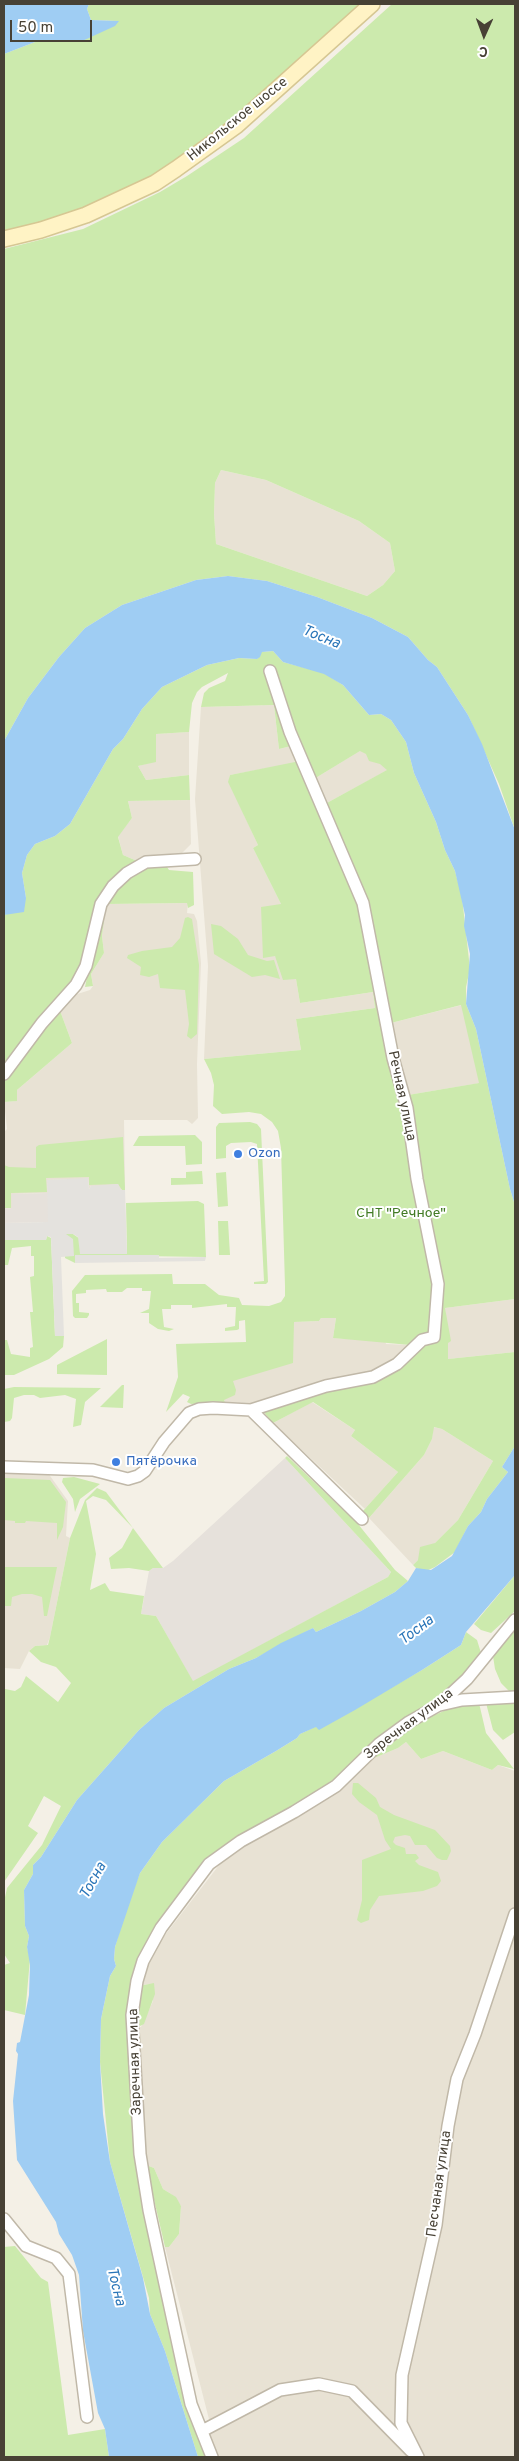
<!DOCTYPE html>
<meta charset="utf-8">
<style>
body{margin:0}
#map{position:relative;width:519px;height:2461px;overflow:hidden;background:#f4f0e6;font-family:Overpass,sans-serif}
canvas{display:block}
.frame{position:absolute;inset:0;border:5px solid #474135;pointer-events:none}
.north{position:absolute;left:459px;top:10px;width:50px;height:50px;-webkit-text-stroke:4px #fff;paint-order:stroke;rotate:182deg;font-size:14px;font-weight:700;line-height:20px;text-align:center;color:#474135}
.north::after{content:'';display:block;margin:auto;width:18px;height:22px;background:#474135;clip-path:polygon(50% 0,100% 100%,50% 72%,0 100%)}
.scale{position:absolute;left:10px;top:20px;width:82px;height:22px;box-sizing:border-box;border:2px solid #474135;border-top:0;padding-left:6px;font-size:15px;line-height:18px;white-space:nowrap;color:#474135;-webkit-text-stroke:4px #fff;paint-order:stroke}
</style>
<div id="map">
<canvas width="519" height="2461"></canvas>
<div class="frame"></div>
<div class="north">С</div>
<div class="scale">50 m</div>
</div>
<script>
const ctx = document.querySelector('canvas').getContext('2d');
ctx.lineJoin = 'round';
function fillPath(path, color) {
  ctx.fillStyle = color;
  ctx.fill(path, 'evenodd');
}
function toPath(rows) {
  const path = new Path2D();
  for (const r of rows) {
    path.moveTo(r[0], r[1]);
    for (let i = 2; i < r.length; i += 2) path.lineTo(r[i], r[i + 1]);
  }
  return path;
}
function stroke(path, color, width, dash) {
  ctx.strokeStyle = color;
  ctx.lineWidth = width;
  ctx.lineCap = dash ? 'butt' : 'round';
  ctx.setLineDash(dash || []);
  ctx.stroke(path);
}
function drawText(font, color, halo, rows, align = 'center') {
  ctx.font = font + ' Overpass,sans-serif';
  ctx.lineWidth = 4;
  ctx.setLineDash([]);
  ctx.textBaseline = 'middle';
  ctx.strokeStyle = halo;
  ctx.fillStyle = color;
  for (const [text, x, y, turn = 0] of rows) {
    ctx.save();
    ctx.translate(x, y);
    ctx.rotate((+turn || 0) * Math.PI / 180);
    ctx.textAlign = isNaN(turn) ? turn : align;
    if (halo) ctx.strokeText(text, 0, 0);
    ctx.fillText(text, 0, 0);
    ctx.restore();
  }
}
fillPath(toPath([
 [221,470,266,480,359,521,390,543,395,571,383,585,367,596,216,544,214,514,215,483],
 [274,705,279,749,291,746,295,763,230,775,229,782,258,845,253,848,281,904,275,956,296,979,300,1003,373,992,375,1008,296,1019,301,1050,204,1059,208,966,195,799,201,707],
 [189,732,189,775,146,780,138,766,156,761,155,734],
 [371,744,388,770,325,804,314,779],
 [190,800,191,844,181,854,137,861,123,855,118,836,132,818,128,801],
 [188,903,187,913,194,914,197,921,201,963,197,1064,198,1118,192,1124,187,1120,124,1120,125,1190,91,1186,89,1189,88,1179,47,1180,48,1193,12,1194,12,1208,4,1209,4,1132,7,1129,4,1102,16,1101,17,1090,72,1043,59,1008,71,996,90,990,93,986,91,974,104,953,102,936,105,904],
 [462,1005,480,1083,408,1095,391,1023],
 [515,1299,515,1352,448,1359,445,1308],
 [321,1318,336,1318,333,1338,385,1341,386,1344,411,1345,391,1361,376,1370,325,1381,254,1403,225,1402,221,1394,222,1385,294,1322,319,1321],
 [312,1402,355,1430,351,1436,398,1472,365,1509,273,1423],
 [433,1427,442,1429,493,1461,458,1520,413,1565,369,1518,424,1455,432,1439],
 [4,1471,48,1473,68,1501,66,1536,70,1538,50,1637,47,1645,35,1646,29,1651,20,1669,4,1668],
 [406,1742,421,1759,443,1751,492,1770,498,1765,515,1771,515,2457,215,2457,208,2435,212,2431,165,2247,169,2247,179,2234,181,2206,171,2194,163,2189,154,2168,146,2165,136,2028,141,2027,153,2001,149,1984,139,1986,155,1948,223,1860,345,1783,372,1759,398,1748]
]), '#e8e2d4');
fillPath(toPath([
 [48,1193,49,1222,4,1223,4,1209,12,1208,12,1194],
 [285,1458,391,1572,388,1577,193,1682,156,1616,141,1614,149,1571,153,1568,163,1568,173,1561]
]), '#e6e1db');
fillPath(toPath([
 [89,4,367,4,283,81,182,159,145,180,90,207,44,223,4,233,4,54,35,42,80,42,118,21,91,20,87,9],
 [392,4,515,4,515,830,499,784,468,715,437,667,428,660,408,637,372,618,317,597,267,581,228,576,196,580,122,605,85,628,59,657,28,698,4,741,4,249,83,229,160,192,187,176,244,138],
 [221,470,266,480,359,521,390,543,395,571,383,585,367,596,216,544,214,514,215,483],
 [273,651,283,662,324,673,343,685,369,715,381,714,391,720,406,742,414,773,436,822,445,850,455,871,462,897,470,969,466,987,466,1004,476,1029,510,1189,515,1205,515,1299,445,1308,451,1341,448,1343,448,1359,515,1352,515,1446,502,1467,508,1472,487,1499,481,1512,468,1526,455,1552,435,1567,426,1571,416,1568,413,1565,418,1560,420,1547,435,1543,458,1520,493,1461,442,1429,434,1427,432,1439,424,1455,369,1518,363,1511,398,1472,351,1436,355,1430,313,1402,273,1423,262,1410,325,1381,376,1370,391,1361,410,1345,333,1338,336,1318,321,1318,319,1321,294,1322,293,1363,233,1381,236,1390,235,1395,224,1400,225,1402,191,1404,187,1402,190,1397,183,1394,166,1412,178,1377,176,1344,246,1342,245,1320,239,1321,239,1329,237,1330,225,1331,225,1328,235,1326,236,1307,227,1307,227,1304,192,1308,192,1305,171,1305,171,1309,162,1309,164,1327,174,1329,169,1331,158,1329,149,1323,149,1313,140,1313,149,1309,151,1291,142,1291,142,1288,127,1288,122,1292,107,1292,106,1289,86,1290,86,1293,76,1294,76,1303,79,1303,79,1312,89,1313,89,1315,87,1318,75,1318,73,1316,72,1291,85,1275,172,1274,173,1284,205,1284,219,1295,239,1298,242,1305,269,1306,281,1302,285,1296,285,1286,281,1148,278,1131,272,1122,261,1114,249,1112,222,1114,213,1106,214,1085,211,1073,204,1059,301,1050,296,1019,375,1008,373,992,300,1003,296,979,283,980,275,956,263,958,261,907,281,904,253,848,258,845,228,782,230,775,295,762,291,746,279,749,274,705,201,707,204,693,209,688,225,681,228,673,202,687,197,692,192,703,189,732,156,734,156,762,138,766,146,780,189,775,190,800,128,801,132,818,118,837,123,855,137,861,106,889,82,970,41,1016,4,1065,4,915,11,913,26,898,22,873,27,855,35,844,55,836,70,824,113,749,123,739,142,709,162,687,207,665,239,658,257,659,261,652],
 [360,751,366,754,369,761,380,764,387,770,325,804,314,779],
 [461,1005,479,1083,408,1095,391,1023],
 [165,864,169,870,193,872,194,905,188,908,187,903,106,904,102,936,104,953,91,974,93,986,85,987,101,910,118,887,145,865],
 [188,917,192,919,199,965,197,1034,191,1039,187,1036,189,1024,185,990,160,988,158,974,149,977,140,975,141,967,127,958,128,955,142,951,172,947,180,938,185,918],
 [211,924,221,926,238,939,248,955,267,961,274,960,280,979,265,975,252,977,214,954],
 [59,1008,72,1043,17,1090,17,1101,4,1102,4,1078],
 [250,1122,257,1124,261,1129,268,1282,266,1284,254,1284,254,1282,264,1281,257,1144,251,1142,231,1143,226,1146,226,1158,216,1159,216,1127,219,1123],
 [195,1135,202,1142,202,1164,186,1165,185,1146,133,1146,139,1136],
 [123,1137,125,1190,122,1190,118,1184,89,1185,89,1177,46,1178,47,1192,11,1193,11,1208,4,1208,4,1165,9,1167,36,1168,36,1147,39,1145],
 [202,1171,203,1184,171,1185,171,1178,186,1178,186,1172],
 [226,1172,228,1206,218,1207,216,1173],
 [198,1201,204,1204,206,1257,76,1255,75,1263,65,1258,65,1256,74,1256,65,1234,73,1234,80,1239,127,1253,126,1203],
 [218,1221,228,1221,230,1255,219,1255],
 [47,1236,51,1238,55,1336,64,1336,63,1347,49,1359,14,1375,4,1375,4,1340,7,1340,11,1354,30,1357,30,1348,33,1347,30,1312,33,1312,30,1277,34,1276,34,1256,31,1256,31,1246,12,1248,8,1265,4,1265,4,1240,46,1240],
 [107,1339,107,1375,57,1374,57,1365],
 [122,1385,124,1385,123,1408,100,1407],
 [14,1387,101,1388,85,1402,81,1425,73,1427,76,1399,65,1395,40,1398,34,1395,24,1395,14,1398,12,1418,10,1421,4,1422,4,1389],
 [287,1456,358,1524,395,1570,408,1581,395,1592,361,1611,316,1632,313,1628,256,1658,229,1669,164,1708,139,1730,77,1800,41,1857,33,1865,33,1874,24,1890,25,1926,29,1936,27,1947,30,1959,25,2015,4,2010,4,1965,10,1963,4,1954,4,1902,7,1888,42,1845,61,1806,44,1796,28,1826,38,1833,4,1882,4,1685,5,1689,15,1691,21,1687,26,1676,58,1702,71,1683,56,1667,41,1662,29,1651,35,1646,48,1645,50,1637,70,1538,85,1500,97,1488,106,1492,163,1568,153,1568,149,1571,129,1568,111,1569,109,1558,122,1548,133,1528,106,1500,93,1496,86,1501,96,1554,90,1590,105,1583,110,1591,144,1596,141,1614,156,1616,193,1681,388,1577,391,1572,285,1458],
 [74,1477,100,1484,80,1499,75,1512,73,1499,62,1482,63,1478],
 [5,1478,50,1480,66,1502,63,1527,57,1540,57,1523,26,1521,25,1523,15,1523,15,1521,4,1520],
 [4,1567,57,1567,47,1616,44,1616,42,1597,32,1594,22,1594,12,1597,11,1606,4,1606],
 [515,1575,515,1611,491,1633,481,1630,474,1624],
 [515,1625,515,1692,511,1693,501,1683,495,1669,493,1656],
 [466,1632,477,1640,481,1653,461,1678,435,1702,327,1788,232,1842,159,1925,127,2019,135,2130,206,2457,198,2457,165,2351,150,2314,149,2298,110,2162,100,2062,101,2019,110,1976,116,1966,114,1959,115,1947,127,1905,140,1873,162,1842,224,1781,276,1751,297,1738,300,1734,317,1726,319,1729,422,1670,461,1645],
 [515,1701,515,1732,503,1740,493,1730,486,1703],
 [479,1703,486,1733,514,1769,498,1765,492,1770,443,1751,421,1759,406,1742,398,1748,372,1759,412,1725,455,1706],
 [353,1783,358,1783,376,1798,380,1807,394,1815,435,1830,450,1846,451,1851,447,1860,442,1860,437,1858,426,1845,415,1845,410,1836,405,1835,395,1837,393,1842,396,1845,405,1848,406,1854,416,1854,419,1858,415,1861,419,1865,438,1872,441,1881,437,1886,423,1891,379,1896,370,1910,369,1920,361,1923,357,1920,362,1900,362,1860,391,1849,385,1840,377,1815,359,1802,352,1794],
 [154,1983,155,1994,144,2024,136,2028,139,1986],
 [146,2165,154,2168,163,2189,176,2197,181,2206,179,2234,169,2247,165,2247],
 [15,2246,41,2278,48,2282,68,2435,105,2429,109,2457,4,2457,4,2247]
]), '#cceaad');
fillPath(toPath([
 [88,1178,89,1189,91,1186,118,1184,121,1190,125,1190,127,1254,80,1254,78,1237,73,1234,66,1234,73,1239,74,1256,61,1257,64,1336,55,1336,51,1237,47,1236,46,1240,4,1240,4,1223,48,1222,47,1180],
 [75,1255,159,1255,159,1258,206,1257,205,1261,75,1263]
]), '#e4e2de');
fillPath(toPath([
 [4,4,89,4,87,9,91,20,119,21,115,26,80,42,35,42,4,54],
 [228,576,267,581,317,597,372,618,408,637,428,660,437,667,468,715,482,744,515,830,515,1205,510,1189,476,1029,466,1004,470,954,464,926,465,915,455,871,445,850,436,822,414,773,406,742,391,720,381,714,369,715,343,685,324,674,283,662,273,651,262,652,260,657,257,659,239,658,207,665,162,687,142,709,123,739,113,749,70,824,55,836,35,844,27,855,22,873,26,898,24,912,4,915,4,741,28,698,59,657,85,628,122,605,196,580],
 [515,1446,515,1575,466,1632,461,1645,422,1670,355,1710,319,1730,316,1727,300,1734,297,1738,276,1751,224,1781,162,1842,140,1873,115,1947,114,1959,116,1966,110,1976,101,2019,100,2062,103,2114,110,2162,143,2278,150,2314,165,2351,198,2457,109,2457,105,2429,98,2413,83,2331,79,2275,72,2255,59,2234,56,2222,17,2160,13,2101,18,2054,16,2051,17,2043,20,2042,29,1995,30,1965,27,1947,29,1936,25,1926,24,1890,33,1874,33,1865,41,1857,77,1800,139,1730,164,1708,229,1669,256,1658,281,1643,313,1628,316,1632,361,1611,395,1592,408,1581,416,1568,431,1570,452,1556,468,1526,481,1512,487,1499,508,1472,502,1467]
]), '#9fcdf3');
const minor = toPath([
 [4,1074,42,1023,76,985,86,966,101,904,113,886,127,873,146,862,195,859],
 [251,1410,362,1519],
 [4,1467,93,1470,128,1479,138,1476,145,1471,164,1442,189,1413,199,1409,213,1408,251,1410,326,1386,373,1377,397,1364,422,1340,434,1337,438,1284,417,1179,407,1108,393,1058,363,903,290,732,270,671],
 [440,1705,462,1700,515,1697],
 [4,2219,26,2246,56,2258,69,2274,87,2417],
 [202,2431,280,2390,319,2384,352,2391,411,2451],
 [212,2457,191,2404,149,2210,140,2154,132,2015,137,1981,143,1961,161,1928,209,1864,241,1841,294,1812,336,1786,379,1744,409,1722,439,1705,467,1679,515,1620],
 [418,2457,401,2423,402,2375,436,2225,448,2126,457,2079,475,2034,515,1914]
]);
const secondary = toPath([
 [4,239,41,230,86,215,155,183,176,169,236,126,372,4]
]);
stroke(minor, '#c0b8a8', 14);
stroke(secondary, '#d6c793', 18);
stroke(minor, '#fff', 11);
stroke(secondary, '#fff3c5', 15);
for (const [x, y, r, color] of [
 [238,1154,5,"#3f7fe0"],
 [116,1462,5,"#3f7fe0"]
]) {
  const dot = new Path2D();
  dot.arc(x, y, r, 0, 2 * Math.PI);
  ctx.fillStyle = color;
  ctx.fill(dot);
  stroke(dot, '#fff', 2);
}
drawText('14px', '#474135', '#fff', [
 ["Никольское шоссе",238,120,-39],
 ["Речная улица",401,1096,78],
 ["Заречная улица",409,1725,-37],
 ["Заречная улица",136,2062,-92],
 ["Песчаная улица",440,2184,-82]
]);
drawText('14px', '#366cbe', '#fff', [
 ["Ozon",248,1154],
 ["Пятёрочка",126,1462]
], 'left');
drawText('14px', '#427b25', '#fff', [
 ["СНТ \"Речное\"",401,1214]
]);
drawText('italic 15px', '#2975b8', '#fff', [
 ["Тосна",321,638,22],
 ["Тосна",417,1631,-37],
 ["Тосна",94,1881,-61],
 ["Тосна",115,2287,76]
]);
</script>
